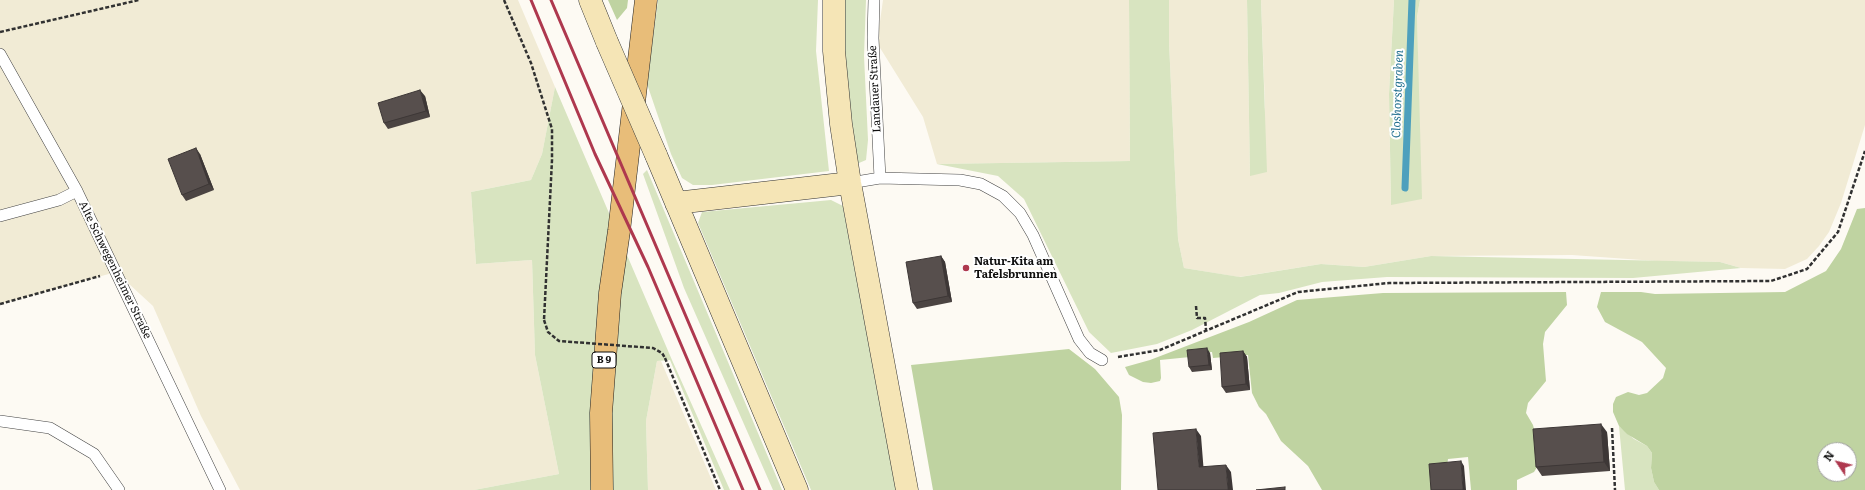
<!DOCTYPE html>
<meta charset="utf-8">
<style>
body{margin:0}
#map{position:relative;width:1865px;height:490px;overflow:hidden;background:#fdfaf3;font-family:Literata,serif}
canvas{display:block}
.north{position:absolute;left:1817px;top:442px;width:40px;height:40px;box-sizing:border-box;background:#fff;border:1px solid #9f9f9f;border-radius:50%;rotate:305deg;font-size:11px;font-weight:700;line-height:16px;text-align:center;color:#0f0f0f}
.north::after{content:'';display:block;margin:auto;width:14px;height:18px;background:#ae384e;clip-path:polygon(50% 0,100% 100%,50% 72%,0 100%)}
</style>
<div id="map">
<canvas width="1865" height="490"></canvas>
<div class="north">N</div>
</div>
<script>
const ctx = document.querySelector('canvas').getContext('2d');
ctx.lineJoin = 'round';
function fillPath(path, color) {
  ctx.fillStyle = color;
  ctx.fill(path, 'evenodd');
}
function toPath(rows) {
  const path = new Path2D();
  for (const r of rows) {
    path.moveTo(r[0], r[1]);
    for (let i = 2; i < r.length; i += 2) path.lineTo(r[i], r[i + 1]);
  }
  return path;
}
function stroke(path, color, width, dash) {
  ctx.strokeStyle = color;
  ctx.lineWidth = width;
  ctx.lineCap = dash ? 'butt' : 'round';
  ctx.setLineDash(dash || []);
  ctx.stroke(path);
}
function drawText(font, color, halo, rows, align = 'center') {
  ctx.font = font + ' Literata,serif';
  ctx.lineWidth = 4;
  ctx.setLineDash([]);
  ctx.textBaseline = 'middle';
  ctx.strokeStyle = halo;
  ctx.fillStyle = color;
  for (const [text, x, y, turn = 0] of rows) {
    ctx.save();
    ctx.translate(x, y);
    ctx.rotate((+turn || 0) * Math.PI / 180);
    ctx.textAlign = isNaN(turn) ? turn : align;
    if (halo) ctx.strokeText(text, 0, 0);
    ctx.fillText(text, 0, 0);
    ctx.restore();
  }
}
fillPath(toPath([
 [0,0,518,0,555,87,542,154,531,180,471,192,476,264,532,260,535,355,559,474,474,490,240,490,201,416,153,306,116,272,0,304],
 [883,0,1129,0,1130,161,937,164,923,117,877,43],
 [1169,0,1247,0,1250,176,1265,107,1261,0,1394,0,1389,94,1391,205,1418,81,1417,17,1420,0,1865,0,1865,125,1841,203,1829,232,1819,246,1807,259,1785,269,1741,268,1720,262,1656,261,1572,255,1431,256,1364,267,1321,264,1239,277,1184,268,1178,239,1169,42],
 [657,361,661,361,716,490,648,490,646,421]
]), '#f1ebd5');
fillPath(toPath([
 [658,0,818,0,816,51,829,171,712,185,693,185,682,178,671,154,647,84],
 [843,0,866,0,864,56,868,140,866,160,859,163,856,162,843,59],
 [1129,0,1169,0,1169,42,1178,239,1184,268,1240,277,1321,264,1364,267,1431,256,1720,262,1741,268,1633,278,1387,277,1322,282,1279,293,1260,295,1192,330,1157,344,1111,353,1089,332,1024,199,998,176,937,164,1130,161],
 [1247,0,1261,0,1267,172,1250,176],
 [1394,0,1420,0,1417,17,1422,199,1391,205,1389,94],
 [555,87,672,360,730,490,724,490,670,360,657,361,646,421,648,490,474,490,559,474,535,355,532,260,476,264,471,192,531,180,542,154],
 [647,170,782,490,773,490,684,288,643,174],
 [831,200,843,206,896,490,811,490,698,223,702,212],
 [1619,426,1634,439,1647,446,1652,453,1651,468,1654,482,1659,490,1625,490]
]), '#d8e4c0');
fillPath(toPath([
 [608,0,628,0,627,8,617,20],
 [1865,208,1865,490,1659,490,1654,482,1651,468,1652,453,1647,446,1627,434,1619,426,1613,412,1613,404,1616,397,1628,392,1639,395,1647,393,1663,378,1666,368,1642,342,1605,322,1597,307,1601,292,1641,292,1655,294,1785,292,1826,271,1841,249,1857,209],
 [1825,450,1849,450,1849,474,1825,474],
 [1566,292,1567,305,1545,332,1543,344,1546,381,1528,403,1526,413,1533,425,1536,437,1539,464,1534,472,1517,480,1517,490,1471,490,1468,457,1448,459,1447,466,1431,490,1322,490,1308,466,1281,441,1266,414,1259,407,1252,393,1248,355,1213,358,1212,352,1189,354,1190,357,1160,360,1161,378,1160,381,1151,383,1143,382,1129,375,1125,367,1150,360,1249,322,1297,300,1383,293],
 [1069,349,1095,369,1119,397,1122,415,1121,490,933,490,911,365]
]), '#bfd3a1');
stroke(toPath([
 [1405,188,1412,0]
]), '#4da0bd', 7);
const service = toPath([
 [874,0,873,38,880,178],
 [0,54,77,191,220,490],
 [850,183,880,178,960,180,981,184,1003,196,1020,213,1033,235,1079,339,1090,353,1102,360],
 [0,216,59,200,77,191],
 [0,421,50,428,94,454,119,490]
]);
const secondary = toPath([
 [590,0,607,42],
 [834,0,834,51,841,124,850,183,907,490],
 [656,155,797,490],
 [676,203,850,183]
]);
const primary = toPath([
 [602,490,601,413,610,293,619,231,646,0]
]);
stroke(service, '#424242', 12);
stroke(secondary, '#313131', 23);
stroke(primary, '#202020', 23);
stroke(toPath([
 [504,0,531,63,552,129,552,160,544,320],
 [0,32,139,0],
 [0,304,100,276],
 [1196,306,1197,318,1205,318,1206,330],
 [1118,357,1160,350,1298,292,1389,283,1771,281,1807,269,1838,232,1865,151],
 [665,358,720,490],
 [1612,428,1615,490]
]), '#313131', 2.5, [4, 2]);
stroke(service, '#fff', 11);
stroke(secondary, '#f5e5b6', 22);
stroke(primary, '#e8bd79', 22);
stroke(toPath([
 [531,0,595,154,648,267,743,490],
 [551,0,760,490]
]), '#ae384e', 3);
const secondaryBridge = toPath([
 [607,42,656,155]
]);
stroke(secondaryBridge, '#313131', 23, []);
stroke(toPath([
 [544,320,548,332,559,341,653,348,662,353,665,358]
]), '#313131', 2.5, [4, 2]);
stroke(secondaryBridge, '#f5e5b6', 22);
fillPath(toPath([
 [425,96,430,117,388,129,384,123],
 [200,154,214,190,186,201,182,195],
 [941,256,945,262,952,302,917,309,913,303],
 [1243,351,1247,357,1250,390,1226,393,1222,387],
 [1210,353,1212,370,1192,372,1189,367],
 [1607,432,1610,471,1542,476,1536,467]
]), '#4b4442');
fillPath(toPath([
 [420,90,425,96,430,117,426,111],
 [196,148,200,154,214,190,209,184],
 [941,256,945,262,952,302,948,296],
 [1207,348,1210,353,1212,370,1209,365],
 [1243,351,1247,357,1250,390,1246,384],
 [1601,424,1607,432,1610,471,1604,462],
 [1196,429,1201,436,1204,474,1199,467],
 [1461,461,1464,466,1466,490,1463,490],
 [1226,465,1231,472,1233,490,1228,490]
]), '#3d3736');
const building = toPath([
 [420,90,426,111,384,123,378,103,420,90],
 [196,148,209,184,182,195,168,159,196,148],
 [941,256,948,296,913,303,906,262,941,256],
 [1207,348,1209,365,1189,367,1187,350,1207,348],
 [1243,351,1246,384,1222,387,1220,353,1243,351],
 [1601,424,1604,462,1536,467,1533,429,1601,424],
 [1196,429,1199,467,1226,465,1228,490,1158,490,1153,433,1196,429],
 [1461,461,1463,490,1431,490,1429,464,1461,461],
 [1285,487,1285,490,1256,490,1285,487]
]);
fillPath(building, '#574f4d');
stroke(building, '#3d3736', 1);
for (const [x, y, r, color] of [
 [966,268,4,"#ae384e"]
]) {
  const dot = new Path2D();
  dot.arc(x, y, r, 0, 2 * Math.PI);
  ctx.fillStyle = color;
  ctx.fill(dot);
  stroke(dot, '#fff', 1.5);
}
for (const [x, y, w] of [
 [604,360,24]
]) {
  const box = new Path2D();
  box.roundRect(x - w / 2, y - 8, w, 16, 3);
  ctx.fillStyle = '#fff';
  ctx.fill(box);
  stroke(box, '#0f0f0f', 1);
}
drawText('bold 10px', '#0f0f0f', null, [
 ["B 9",604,360]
]);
drawText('11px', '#0f0f0f', '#fff', [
 ["Landauer Straße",875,89,-93],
 ["Alte Schwegenheimer Straße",115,270,64]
]);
drawText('bold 11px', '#0f0f0f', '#fff', [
 ["Natur-Kita am",974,262],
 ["Tafelsbrunnen",974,275]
], 'left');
drawText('italic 12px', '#277392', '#fff', [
 ["Closhorstgraben",1398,94,-88]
]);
</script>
